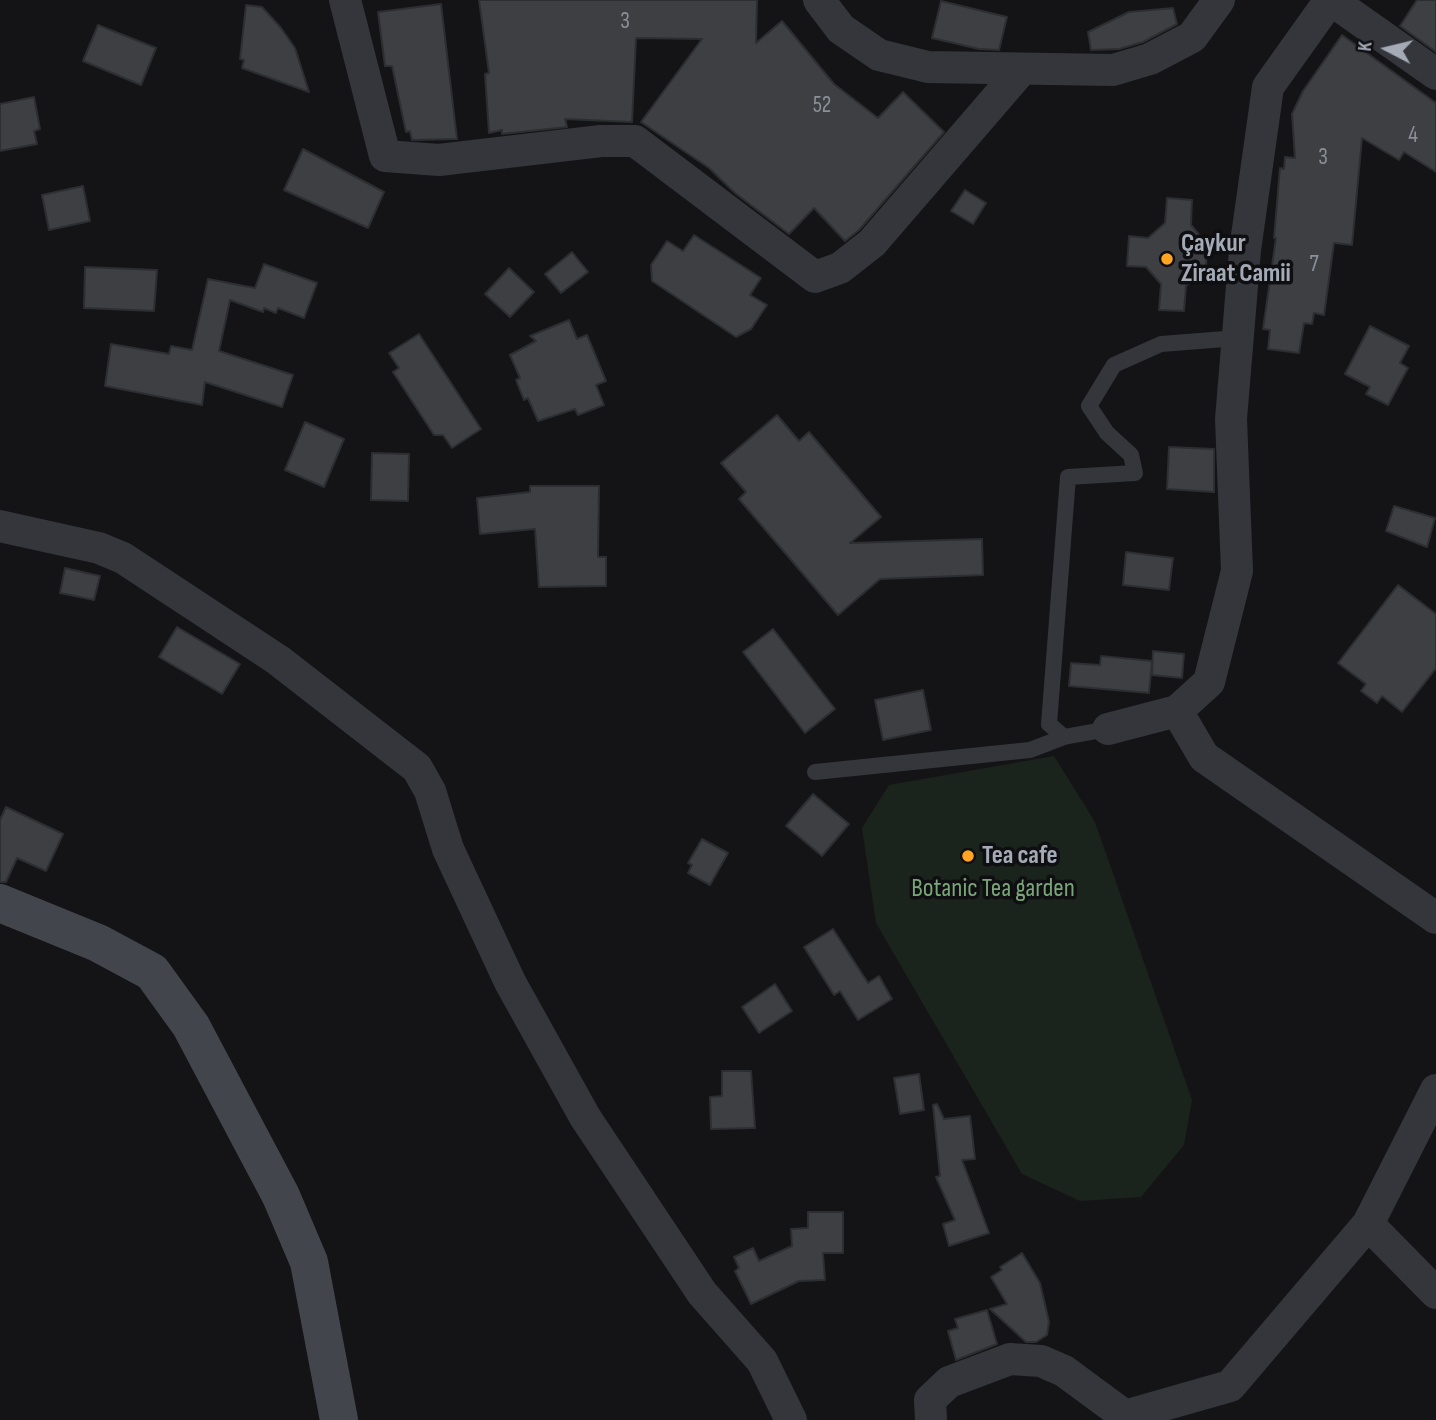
<!DOCTYPE html>
<meta charset="utf-8">
<style>
body{margin:0}
#map{position:relative;width:1436px;height:1420px;overflow:hidden;background:#141416;font-family:"Sofia Sans Condensed",sans-serif}
canvas{display:block}
.north{position:absolute;left:1352px;top:14px;width:70px;height:70px;-webkit-text-stroke:5px #0f0f11;paint-order:stroke;rotate:277deg;font-size:19px;font-weight:700;line-height:28px;text-align:center;color:#a4abb7}
.north::after{content:'';display:block;margin:auto;width:24px;height:32px;background:#a4abb7;clip-path:polygon(50% 0,100% 100%,50% 72%,0 100%)}
</style>
<div id="map">
<canvas width="1436" height="1420"></canvas>
<div class="north">K</div>
</div>
<script>
const ctx = document.querySelector('canvas').getContext('2d');
ctx.lineJoin = 'round';
function fillPath(path, color) {
  ctx.fillStyle = color;
  ctx.fill(path, 'evenodd');
}
function toPath(rows) {
  const path = new Path2D();
  for (const r of rows) {
    path.moveTo(r[0], r[1]);
    for (let i = 2; i < r.length; i += 2) path.lineTo(r[i], r[i + 1]);
  }
  return path;
}
function stroke(path, color, width, dash) {
  ctx.strokeStyle = color;
  ctx.lineWidth = width;
  ctx.lineCap = dash ? 'butt' : 'round';
  ctx.setLineDash(dash || []);
  ctx.stroke(path);
}
function drawText(font, color, halo, rows, align = 'center') {
  ctx.font = font + ' "Sofia Sans Condensed",sans-serif';
  ctx.lineWidth = 7;
  ctx.setLineDash([]);
  ctx.textBaseline = 'middle';
  ctx.strokeStyle = halo;
  ctx.fillStyle = color;
  for (const [text, x, y, turn = 0] of rows) {
    ctx.save();
    ctx.translate(x, y);
    ctx.rotate((+turn || 0) * Math.PI / 180);
    ctx.textAlign = isNaN(turn) ? turn : align;
    if (halo) ctx.strokeText(text, 0, 0);
    ctx.fillText(text, 0, 0);
    ctx.restore();
  }
}
fillPath(toPath([
 [1054,756,1095,822,1192,1100,1184,1145,1141,1197,1080,1201,1022,1174,876,923,862,828,889,785]
]), '#1b241c');
const building = toPath([
 [479,0,757,0,756,43,782,21,834,84,878,118,903,92,944,132,859,230,845,241,814,208,789,234,735,193,709,168,641,122,702,39,636,38,632,122,565,119,567,127,502,134,502,130,489,133,485,74,489,73,479,0],
 [1417,0,1436,0,1436,52,1400,26,1417,0],
 [941,1,1007,17,999,50,979,49,932,38,941,1],
 [441,4,457,139,412,140,410,131,406,132,392,66,385,66,378,12,441,4],
 [246,5,262,7,281,28,295,48,309,92,242,68,244,60,240,59,246,5],
 [1173,8,1177,24,1143,42,1119,49,1091,50,1088,32,1129,12,1173,8],
 [98,25,156,48,141,85,83,61,98,25],
 [1342,35,1436,103,1436,172,1404,152,1399,160,1362,138,1352,245,1334,243,1324,315,1314,313,1312,324,1304,323,1299,353,1268,349,1270,330,1263,329,1276,238,1274,238,1280,168,1284,169,1285,157,1295,158,1292,114,1303,91,1342,35],
 [34,97,40,129,34,131,37,144,0,151,0,104,34,97],
 [303,149,384,192,368,228,284,190,303,149],
 [83,186,90,221,49,230,42,195,83,186],
 [965,190,986,203,973,224,951,211,965,190],
 [1167,198,1192,200,1191,225,1207,244,1206,270,1186,286,1184,311,1159,310,1161,284,1146,267,1127,266,1129,236,1148,238,1165,223,1167,198],
 [694,235,761,278,750,295,767,305,751,329,736,337,652,281,651,265,667,241,683,251,694,235],
 [572,252,588,272,561,293,545,274,572,252],
 [264,264,317,283,304,318,278,308,276,313,264,308,263,312,230,300,219,351,293,375,282,407,205,382,202,405,105,386,111,344,169,354,171,346,192,350,208,279,255,288,264,264],
 [85,267,157,270,154,311,84,308,85,267],
 [509,268,534,292,510,317,485,294,509,268],
 [569,320,577,339,587,335,606,381,596,385,604,405,578,415,575,409,538,421,528,398,524,400,516,380,520,378,510,355,536,341,530,336,569,320],
 [1370,326,1409,346,1400,363,1408,368,1388,405,1366,394,1370,387,1345,374,1370,326],
 [419,334,481,429,452,448,443,435,434,435,393,372,399,368,389,353,419,334],
 [777,415,799,441,809,432,881,517,850,543,982,539,983,575,880,579,838,615,739,499,746,492,721,463,777,415],
 [305,422,344,439,324,487,285,470,305,422],
 [1169,447,1214,449,1214,492,1167,489,1169,447],
 [372,453,409,454,408,501,371,500,372,453],
 [530,486,599,486,598,557,606,557,606,586,539,587,535,529,480,534,477,498,530,492,530,486],
 [1394,506,1435,518,1427,547,1386,531,1394,506],
 [1126,552,1173,558,1169,590,1123,585,1126,552],
 [65,568,100,576,94,600,60,593,65,568],
 [1398,585,1436,614,1436,668,1402,712,1382,696,1377,703,1361,691,1366,684,1338,663,1398,585],
 [177,627,240,664,222,694,159,657,177,627],
 [773,629,835,709,805,733,743,652,773,629],
 [1153,651,1184,654,1182,678,1152,675,1153,651],
 [1101,656,1152,661,1149,693,1069,686,1071,663,1100,665,1101,656],
 [923,690,931,730,883,740,875,700,923,690],
 [813,794,849,824,822,856,786,826,813,794],
 [6,807,63,834,46,871,17,858,6,882,0,882,0,820,6,807],
 [702,839,728,853,710,885,688,873,692,865,688,863,702,839],
 [833,929,868,983,879,976,892,999,858,1020,840,991,834,995,804,947,833,929],
 [775,984,792,1011,759,1033,742,1007,775,984],
 [722,1071,751,1071,755,1128,711,1129,710,1097,722,1096,722,1071],
 [919,1074,924,1110,900,1114,894,1078,919,1074],
 [937,1104,944,1119,970,1116,975,1159,962,1160,989,1233,949,1246,943,1224,955,1220,936,1177,940,1176,933,1105,937,1104],
 [808,1212,843,1212,843,1253,823,1253,825,1280,799,1281,751,1304,735,1271,739,1268,734,1257,753,1248,759,1261,792,1246,791,1229,808,1228,808,1212],
 [1022,1253,1040,1283,1049,1322,1047,1335,1036,1342,1026,1342,990,1309,1007,1304,991,1277,1002,1270,1000,1267,1022,1253],
 [987,1310,997,1344,956,1360,948,1331,958,1328,955,1319,987,1310]
]);
fillPath(building, '#3e3f43');
stroke(building, '#2d2e32', 2);
stroke(toPath([
 [1108,729,1064,737,1049,724,1068,477,1135,473,1131,455,1107,433,1089,406,1114,365,1161,344,1238,338],
 [815,772,1030,750,1064,737]
]), '#34363b', 16);
stroke(toPath([
 [345,0,385,156,439,160,601,141,635,141,815,277,840,268,872,243,1022,69],
 [819,0,841,29,879,55,928,67,1113,70,1150,59,1192,37,1219,0],
 [1331,0,1436,74],
 [0,526,99,548,123,558,278,660,417,768,430,791,448,849,510,982,585,1117,702,1293,762,1361,791,1420],
 [1177,711,1204,757,1436,918],
 [1108,729,1177,711,1209,682,1237,571,1231,419,1245,250,1268,87,1330,0],
 [1368,1224,1436,1293],
 [931,1420,930,1400,949,1382,1010,1359,1041,1361,1064,1371,1125,1416,1230,1386,1368,1224,1436,1090]
]), '#34363b', 32);
stroke(toPath([
 [0,903,98,943,152,972,191,1026,281,1196,309,1262,339,1420]
]), '#42454b', 38);
for (const [x, y, r, color] of [
 [1167,259,7,"#ffa522"],
 [968,856,7,"#ffa522"]
]) {
  const dot = new Path2D();
  dot.arc(x, y, r, 0, 2 * Math.PI);
  ctx.fillStyle = color;
  ctx.fill(dot);
  stroke(dot, '#0f0f11', 2.5);
}
drawText('23px', '#8a909a', null, [
 ["3",625,22],
 ["52",822,106],
 ["4",1413,136],
 ["3",1323,158],
 ["7",1314,265]
]);
drawText('bold 26px', '#a4abb7', '#0f0f11', [
 ["Çaykur",1181,244],
 ["Ziraat Camii",1181,274],
 ["Tea cafe",982,856]
], 'left');
drawText('26px', '#79a579', '#0f0f11', [
 ["Botanic Tea garden",993,889]
]);
</script>
